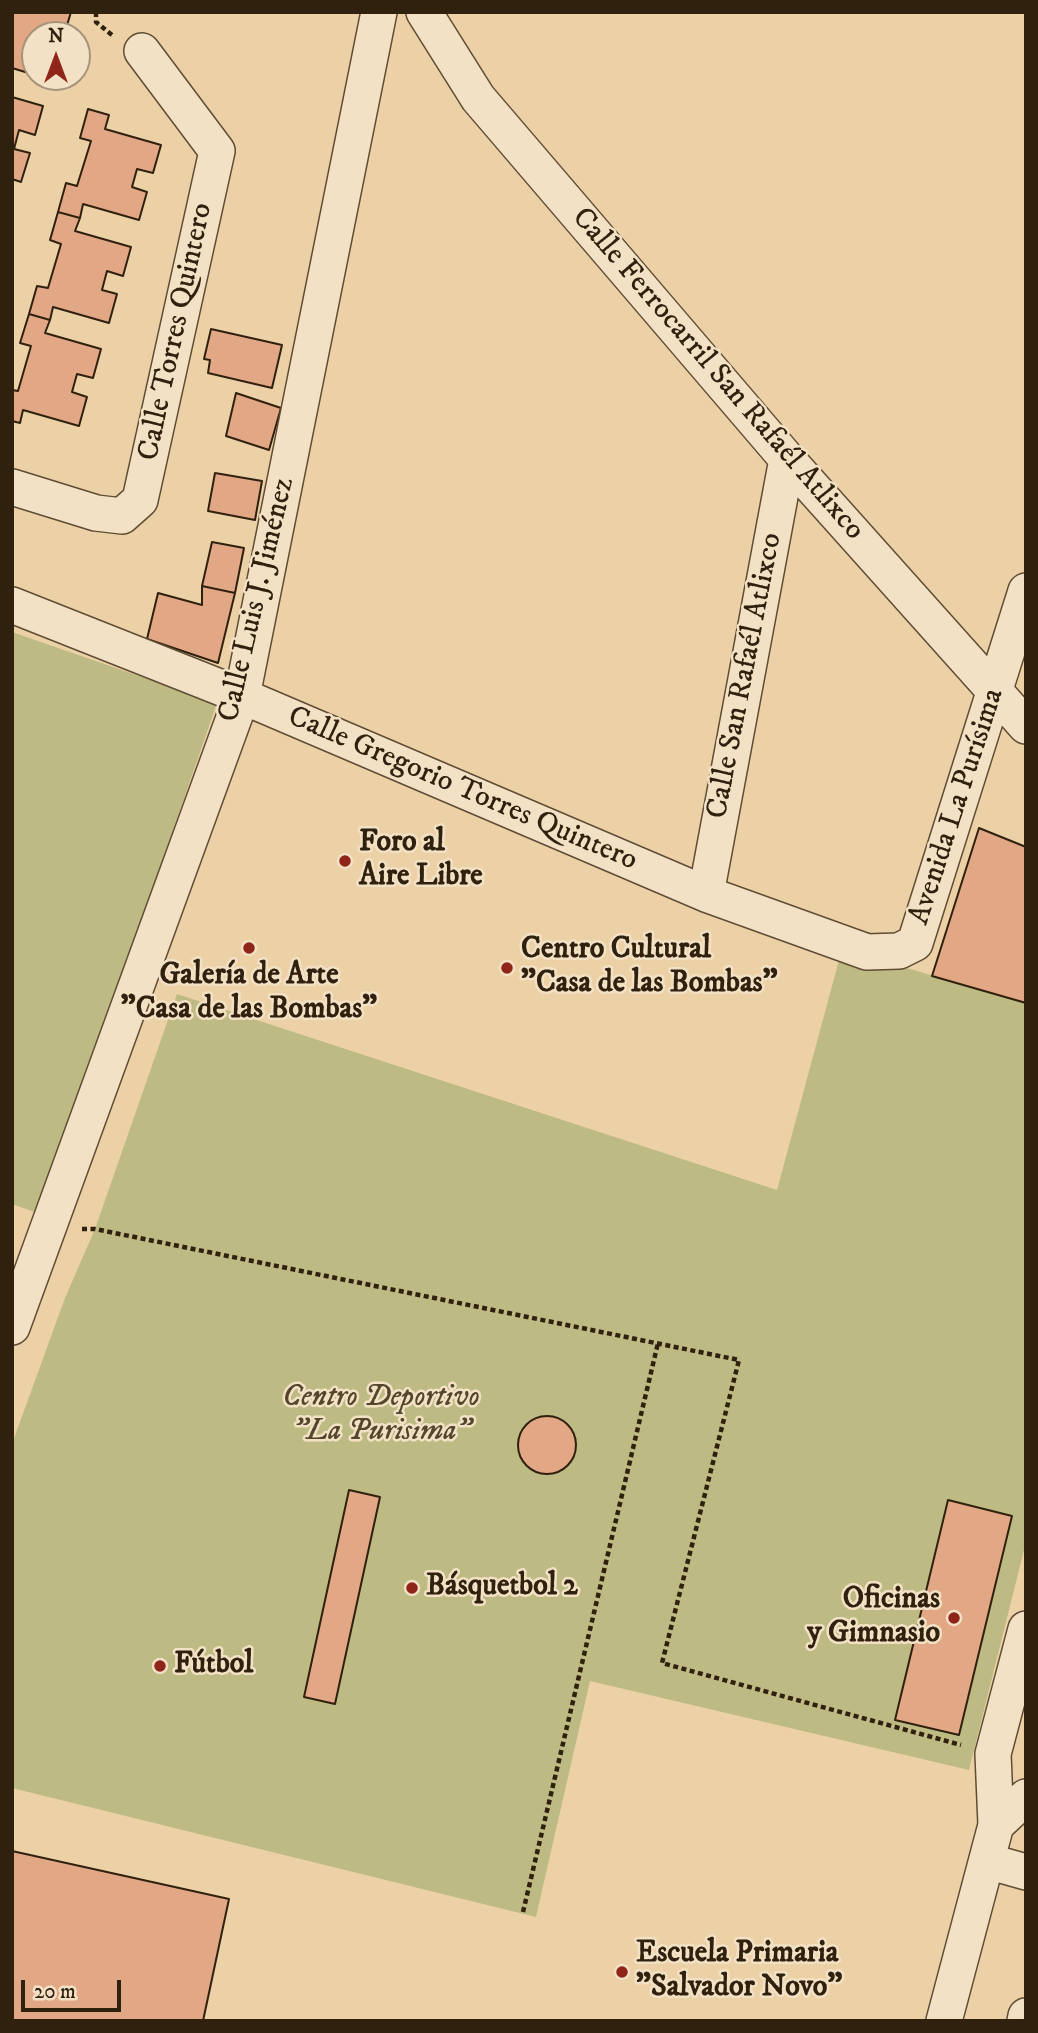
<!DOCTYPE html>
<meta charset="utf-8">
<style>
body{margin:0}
#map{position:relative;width:1038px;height:2033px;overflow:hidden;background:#edd1a6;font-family:"IM FELL DW Pica",serif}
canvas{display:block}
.frame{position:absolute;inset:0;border:14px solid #30200e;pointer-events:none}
.north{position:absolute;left:21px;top:21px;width:70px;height:70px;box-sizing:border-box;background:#f3e1c5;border:2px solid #a5947c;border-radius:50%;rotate:0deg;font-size:19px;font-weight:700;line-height:28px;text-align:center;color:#30200e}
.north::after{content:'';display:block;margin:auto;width:24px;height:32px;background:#8f2418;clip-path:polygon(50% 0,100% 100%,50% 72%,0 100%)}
.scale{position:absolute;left:21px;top:1980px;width:100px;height:32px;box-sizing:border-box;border:4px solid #30200e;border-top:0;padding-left:9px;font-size:21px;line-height:24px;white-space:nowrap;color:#30200e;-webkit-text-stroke:5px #f3e1c5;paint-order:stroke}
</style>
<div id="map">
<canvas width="1038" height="2033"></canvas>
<div class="frame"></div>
<div class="north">N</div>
<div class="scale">20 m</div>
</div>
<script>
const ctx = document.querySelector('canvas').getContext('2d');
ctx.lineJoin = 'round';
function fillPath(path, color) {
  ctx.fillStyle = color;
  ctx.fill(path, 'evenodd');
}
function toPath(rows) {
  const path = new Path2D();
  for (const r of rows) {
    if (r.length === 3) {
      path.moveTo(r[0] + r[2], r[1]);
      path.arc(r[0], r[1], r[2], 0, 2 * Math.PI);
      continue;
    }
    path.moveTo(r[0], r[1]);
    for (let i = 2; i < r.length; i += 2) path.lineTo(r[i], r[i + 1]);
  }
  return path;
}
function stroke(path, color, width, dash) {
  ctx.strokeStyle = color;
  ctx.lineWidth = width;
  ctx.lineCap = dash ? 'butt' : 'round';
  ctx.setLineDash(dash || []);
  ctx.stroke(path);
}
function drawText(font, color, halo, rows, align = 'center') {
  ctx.font = font + ' "IM FELL DW Pica",serif';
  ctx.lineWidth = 5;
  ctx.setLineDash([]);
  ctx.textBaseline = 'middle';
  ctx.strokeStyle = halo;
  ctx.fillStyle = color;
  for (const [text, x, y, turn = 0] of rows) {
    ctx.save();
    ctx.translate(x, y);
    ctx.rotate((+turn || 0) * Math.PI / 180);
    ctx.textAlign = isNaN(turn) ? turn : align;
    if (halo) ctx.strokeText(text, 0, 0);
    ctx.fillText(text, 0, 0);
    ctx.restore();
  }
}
fillPath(toPath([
 [12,632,217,703,40,1214,12,1204],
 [842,949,1026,1003,1026,1542,969,1770,590,1681,536,1917,12,1788,12,1444,65,1298,95,1229,177,994,777,1190]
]), '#bdba83');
const building = toPath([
 [12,12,71,12,65,32,49,27,47,35,35,35,35,75,12,68,12,12],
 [12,97,43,106,35,135,19,130,14,149,30,153,21,182,12,179,12,97],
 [88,109,109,115,105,129,161,145,153,173,137,169,132,187,147,192,139,220,83,204,80,218,58,212,66,183,77,186,91,141,80,138,88,109],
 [58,212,80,218,75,231,131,247,123,276,107,271,102,290,117,294,109,323,53,307,50,320,29,314,37,286,48,288,61,244,50,240,58,212],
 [29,314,50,320,45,333,101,349,93,378,77,374,72,392,87,397,79,426,23,410,20,423,12,421,12,390,18,391,31,346,20,343,29,314],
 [211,329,282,345,272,388,208,373,210,360,204,359,211,329],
 [236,393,281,408,269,450,226,436,236,393],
 [215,473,262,481,255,520,208,511,215,473],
 [212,542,244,548,235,593,202,586,212,542],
 [202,586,235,593,218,663,147,639,158,593,202,605,202,586],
 [979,828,1026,847,1026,1003,932,976,979,828],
 [547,1445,29],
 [349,1490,380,1497,335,1704,304,1697,349,1490],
 [948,1500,1012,1516,959,1735,895,1720,948,1500],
 [12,1851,229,1899,203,2021,12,2021,12,1851]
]);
fillPath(building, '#e2a785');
stroke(building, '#30200e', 2);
const minor = toPath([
 [424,12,478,98,787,459,1026,726],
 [12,487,96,513,122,516,140,500,217,151,142,51],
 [12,605,242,696,706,894,867,952,899,951,915,943,1026,591],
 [706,894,787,459],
 [12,1327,242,696,379,12],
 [996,1825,1026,1797],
 [987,1861,1026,1872],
 [944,2021,996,1825,993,1754,1026,1629],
 [1025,2021,1026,2016]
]);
stroke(minor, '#5f4c34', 38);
stroke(toPath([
 [96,12,96,22,112,35],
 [82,1229,95,1229,739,1360,662,1663,961,1745],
 [523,1912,658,1343]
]), '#30200e', 4.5, [5, 3.5]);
stroke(minor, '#f3e1c5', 35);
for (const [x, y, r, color] of [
 [345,861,7,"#8f2418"],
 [249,948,7,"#8f2418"],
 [507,968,7,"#8f2418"],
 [412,1588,7,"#8f2418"],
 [954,1618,7,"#8f2418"],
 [160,1666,7,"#8f2418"],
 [622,1972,7,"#8f2418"]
]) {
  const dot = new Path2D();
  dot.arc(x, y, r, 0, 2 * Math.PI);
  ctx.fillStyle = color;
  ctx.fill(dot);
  stroke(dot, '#f3e1c5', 2.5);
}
drawText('30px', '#30200e', '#f3e1c5', [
 ["Calle Torres Quintero",177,332,-78],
 ["Calle Ferrocarril San Rafaél Atlixco",717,375,49],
 ["Calle Luis J. Jiménez",258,600,-77],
 ["Calle San Rafaél Atlixco",746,676,-79],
 ["Calle Gregorio Torres Quintero",462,790,23],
 ["Avenida La Purísima",958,807,-72]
]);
drawText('bold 30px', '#30200e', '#f3e1c5', [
 ["Foro al",359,844],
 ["Aire Libre",359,878],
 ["Centro Cultural",521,951],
 ["\"Casa de las Bombas\"",521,985],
 ["Galería de Arte",249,977,"center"],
 ["\"Casa de las Bombas\"",249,1011,"center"],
 ["Básquetbol 2",426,1588],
 ["Oficinas",940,1601,"right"],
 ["y Gimnasio",940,1635,"right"],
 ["Fútbol",174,1666],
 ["Escuela Primaria",636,1955],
 ["\"Salvador Novo\"",636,1989]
], 'left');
drawText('italic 30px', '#53462b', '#f3e1c5', [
 ["Centro Deportivo",381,1399],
 ["\"La Purisima\"",381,1433]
]);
</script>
